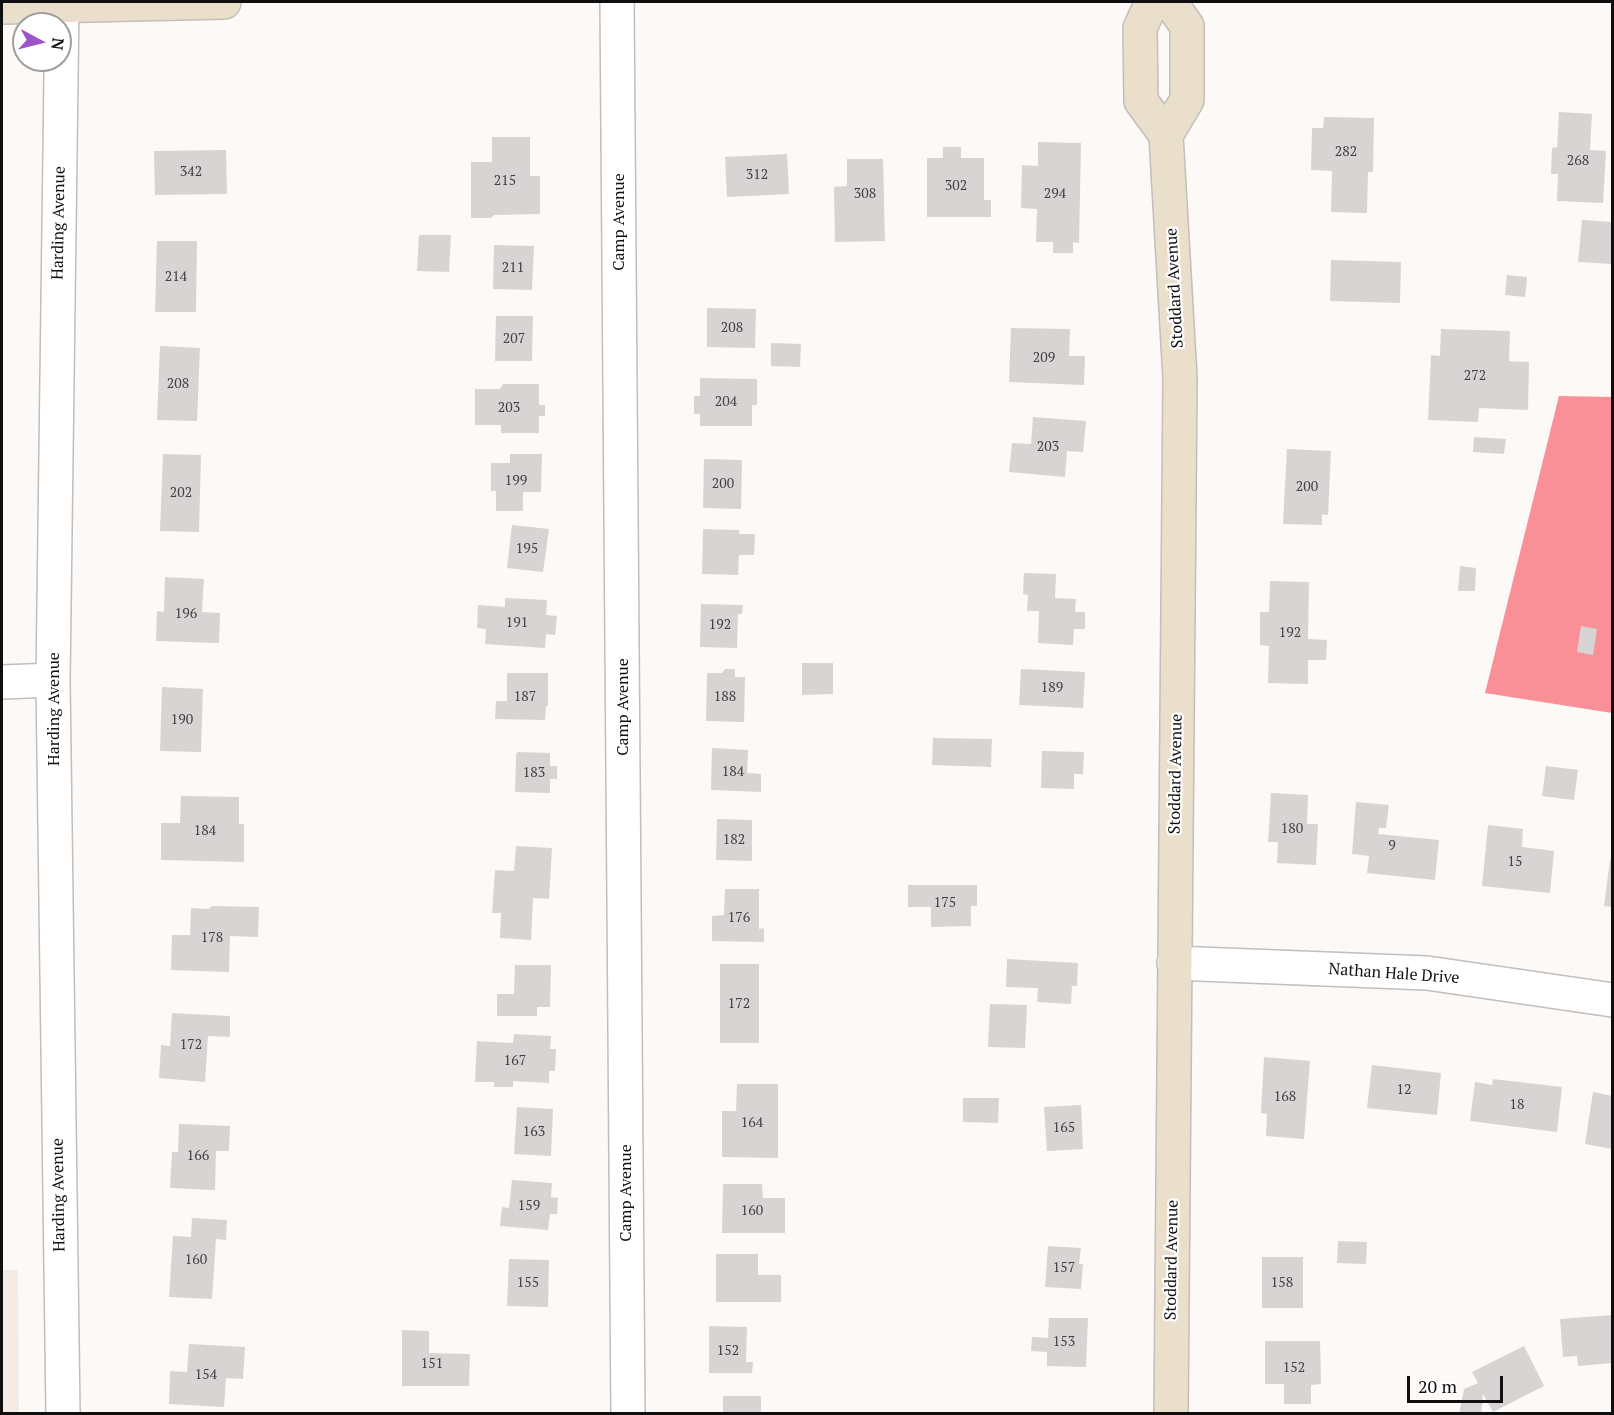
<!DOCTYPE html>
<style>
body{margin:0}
#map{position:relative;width:1614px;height:1415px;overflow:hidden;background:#fcf9f7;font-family:"PT Serif",serif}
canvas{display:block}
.frame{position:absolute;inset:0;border:3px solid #100f0f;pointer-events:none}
.north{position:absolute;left:12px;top:12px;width:60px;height:60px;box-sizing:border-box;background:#fff;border:2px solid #9f9f9f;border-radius:50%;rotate:97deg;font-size:16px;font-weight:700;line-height:24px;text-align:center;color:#100f0f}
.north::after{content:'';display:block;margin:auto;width:21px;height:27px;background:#9b55c9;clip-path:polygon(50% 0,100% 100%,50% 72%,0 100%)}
.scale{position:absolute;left:1407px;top:1376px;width:96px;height:27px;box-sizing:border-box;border:3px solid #100f0f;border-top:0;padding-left:8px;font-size:18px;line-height:21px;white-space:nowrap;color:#100f0f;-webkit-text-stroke:4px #fff;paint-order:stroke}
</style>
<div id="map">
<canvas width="1614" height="1415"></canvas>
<div class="frame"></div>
<div class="north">N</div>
<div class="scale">20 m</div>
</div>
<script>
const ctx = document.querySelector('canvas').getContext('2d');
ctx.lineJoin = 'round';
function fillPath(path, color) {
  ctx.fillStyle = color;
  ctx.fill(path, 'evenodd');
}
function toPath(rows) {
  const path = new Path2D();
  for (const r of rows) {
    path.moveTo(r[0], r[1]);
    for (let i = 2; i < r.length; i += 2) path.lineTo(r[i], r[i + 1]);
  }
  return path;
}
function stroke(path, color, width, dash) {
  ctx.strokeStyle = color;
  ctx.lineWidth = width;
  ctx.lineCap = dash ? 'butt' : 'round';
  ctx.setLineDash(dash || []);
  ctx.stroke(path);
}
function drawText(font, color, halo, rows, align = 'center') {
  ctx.font = font + ' "PT Serif",serif';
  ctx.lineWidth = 4.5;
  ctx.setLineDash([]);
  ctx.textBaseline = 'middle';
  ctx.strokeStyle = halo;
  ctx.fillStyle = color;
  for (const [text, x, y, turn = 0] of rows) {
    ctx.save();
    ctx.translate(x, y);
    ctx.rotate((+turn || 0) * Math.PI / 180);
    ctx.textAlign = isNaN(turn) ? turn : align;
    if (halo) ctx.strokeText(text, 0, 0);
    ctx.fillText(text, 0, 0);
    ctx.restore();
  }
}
fillPath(toPath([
 [2,1270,18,1270,19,1413,2,1413]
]), '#f4ebe4');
fillPath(toPath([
 [1559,396,1612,397,1612,713,1485,693]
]), '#f99098');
fillPath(toPath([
 [1559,112,1592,114,1590,150,1606,151,1603,203,1557,201,1558,174,1551,174,1552,148,1557,147],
 [1324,117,1374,118,1373,172,1368,172,1367,213,1331,212,1332,171,1311,170,1312,128,1323,128],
 [492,137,530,137,530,176,540,176,540,214,494,215,491,218,471,218,471,162,492,162],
 [1038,142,1081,143,1079,243,1073,242,1073,253,1053,253,1053,242,1036,242,1037,209,1021,208,1022,165,1038,166],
 [943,147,961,147,961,158,984,158,984,200,991,200,991,217,927,217,927,158,943,158],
 [226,150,227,194,155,195,154,151],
 [787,154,789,194,727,197,725,157],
 [847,159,883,159,885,241,835,242,834,187,847,186],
 [1582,220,1612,222,1611,264,1578,262],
 [419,235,451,235,449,272,417,271],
 [157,241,197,241,196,312,155,312],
 [494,245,534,246,532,290,493,289],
 [1331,260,1401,262,1400,303,1330,301],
 [1507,275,1527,277,1525,297,1505,295],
 [707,308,756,309,755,348,707,347],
 [496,316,533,316,532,361,495,361],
 [1011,328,1070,329,1069,356,1085,356,1084,385,1009,382],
 [1441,329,1510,331,1509,361,1529,362,1528,410,1479,408,1478,422,1428,420,1431,355,1440,356],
 [771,343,801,344,800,367,771,366],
 [160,346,200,348,197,421,157,420],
 [700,378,757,379,757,405,752,405,752,426,700,426,700,414,694,414,694,396,700,396],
 [503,384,539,384,539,405,545,405,545,416,539,416,539,433,501,433,501,425,475,425,475,389,500,389],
 [1033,417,1086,421,1083,452,1067,451,1065,477,1009,472,1012,443,1031,444],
 [1474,437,1506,439,1504,454,1473,452],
 [1287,449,1331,451,1328,515,1322,514,1322,525,1283,524],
 [163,454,201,455,199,532,160,531],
 [510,454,542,454,541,492,523,492,523,511,496,511,496,491,491,491,491,463,510,463],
 [704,459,742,460,741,509,703,508],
 [512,525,549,529,543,572,507,568],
 [703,529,739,530,739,534,755,534,754,555,739,555,738,575,702,574],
 [1460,566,1476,568,1475,591,1458,591],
 [1024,573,1056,574,1055,598,1076,599,1075,612,1085,612,1085,629,1074,629,1073,645,1038,643,1039,611,1027,611,1028,595,1023,594],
 [165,577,204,579,202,612,220,613,219,643,156,641,157,611,164,612],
 [1270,581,1309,582,1308,639,1327,640,1326,660,1308,660,1308,684,1268,683,1269,646,1260,645,1260,612,1269,612],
 [505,598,547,600,546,615,557,616,555,635,546,634,545,648,485,644,486,629,477,628,478,605,505,607],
 [701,604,743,605,742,614,738,614,737,648,700,647],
 [1581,626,1597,629,1593,655,1577,652],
 [802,663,833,663,833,694,802,695],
 [725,669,735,669,735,677,745,677,744,722,706,721,707,673,722,673],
 [1021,669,1085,672,1083,708,1019,705],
 [507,673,548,673,548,706,546,706,545,720,495,719,496,701,507,701],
 [162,687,203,689,201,752,160,751],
 [933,738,992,739,991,767,932,765],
 [712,748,748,750,747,773,761,774,761,792,711,790],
 [1042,751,1084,752,1083,774,1074,774,1074,789,1041,788],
 [518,752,550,753,550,766,557,766,557,779,550,779,550,793,515,792,516,754],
 [1546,766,1578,770,1574,800,1542,796],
 [1271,793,1308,795,1307,824,1318,824,1316,865,1277,863,1278,842,1268,842],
 [181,796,239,797,239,824,244,824,244,862,161,860,161,823,180,823],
 [1356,802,1389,805,1386,828,1379,828,1378,834,1439,840,1435,880,1367,873,1369,856,1352,854],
 [717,819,752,820,752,861,716,860],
 [1488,825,1523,829,1522,847,1554,851,1550,893,1482,886],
 [516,846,552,848,549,899,533,898,531,940,500,938,501,913,492,913,495,870,514,871],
 [1610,860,1612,861,1612,907,1604,906],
 [908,885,977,885,977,906,971,906,971,926,931,927,931,907,908,907],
 [725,889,759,889,759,929,764,928,764,942,712,941,712,916,724,915],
 [212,906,259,907,258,937,230,936,229,972,171,970,172,935,190,935,191,908,209,909],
 [1007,959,1078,963,1077,986,1072,986,1071,1004,1037,1002,1038,988,1006,987],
 [720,964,759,964,759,1043,720,1043],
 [515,965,551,965,550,1007,537,1007,537,1016,497,1016,497,994,514,994],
 [990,1004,1027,1005,1025,1048,988,1047],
 [172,1013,230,1016,230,1037,208,1036,205,1082,159,1078,161,1045,170,1046],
 [514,1034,551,1036,550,1049,556,1049,555,1071,549,1071,549,1083,513,1081,513,1087,494,1087,494,1082,475,1082,477,1041,513,1043],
 [1264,1057,1310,1061,1304,1139,1266,1136,1267,1114,1261,1113],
 [1372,1065,1441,1073,1437,1115,1367,1108],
 [1493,1079,1562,1087,1557,1132,1470,1121,1475,1082,1492,1085],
 [737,1084,778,1084,778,1158,722,1157,722,1111,736,1111],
 [1593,1092,1612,1096,1612,1149,1585,1144],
 [963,1098,999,1098,998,1123,963,1122],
 [1081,1105,1083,1149,1047,1151,1044,1107],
 [517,1107,553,1109,551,1156,514,1154],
 [179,1124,230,1126,229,1151,216,1151,215,1190,170,1188,172,1152,178,1152],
 [512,1180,552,1183,551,1197,558,1198,557,1214,550,1214,548,1230,500,1226,502,1207,509,1208],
 [723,1184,762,1184,763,1198,785,1198,785,1233,722,1233],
 [192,1218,227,1220,226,1240,216,1239,212,1299,169,1297,173,1236,191,1237],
 [1338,1241,1367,1242,1366,1264,1337,1263],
 [1048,1246,1081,1248,1079,1264,1083,1264,1081,1289,1045,1287],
 [716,1254,758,1254,758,1275,781,1275,781,1302,716,1302],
 [1262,1257,1303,1257,1303,1308,1262,1308],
 [509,1259,549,1260,548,1307,507,1306],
 [1612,1315,1612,1363,1578,1366,1577,1356,1563,1357,1560,1319],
 [1049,1318,1088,1318,1086,1367,1047,1366,1047,1352,1031,1351,1032,1337,1048,1338],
 [709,1326,747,1327,746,1362,753,1362,752,1373,709,1373],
 [402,1330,429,1331,429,1353,470,1354,469,1386,402,1386],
 [1265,1341,1320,1341,1321,1384,1311,1385,1311,1404,1284,1404,1284,1384,1265,1384],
 [189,1344,245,1347,243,1379,226,1378,224,1407,169,1404,170,1371,187,1372],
 [1524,1346,1544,1386,1493,1412,1483,1394,1481,1414,1459,1414,1464,1389,1478,1383,1472,1372],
 [723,1396,761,1396,761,1414,723,1414]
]), '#d8d4d3');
const street = toPath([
 [62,2,53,680,63,1414],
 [617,2,628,1414],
 [2,682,53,680],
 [1174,963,1427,973,1612,1000]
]);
const secondary = toPath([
 [1152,2,1140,28,1141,101,1166,135],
 [1170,2,1187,26,1187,100,1166,135,1180,378,1171,1414],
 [2,7,224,2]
]);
stroke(street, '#c1bebc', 36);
stroke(secondary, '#c1bebc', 36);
stroke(street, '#fff', 33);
stroke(secondary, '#eadfca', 33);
drawText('14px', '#424040', null, [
 ["282",1346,152],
 ["268",1578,161],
 ["342",191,172],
 ["312",757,175],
 ["215",505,181],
 ["302",956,186],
 ["308",865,194],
 ["294",1055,194],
 ["211",513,268],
 ["214",176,277],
 ["208",732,328],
 ["207",514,339],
 ["209",1044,358],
 ["272",1475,376],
 ["208",178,384],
 ["204",726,402],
 ["203",509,408],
 ["203",1048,447],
 ["199",516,481],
 ["200",723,484],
 ["200",1307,487],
 ["202",181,493],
 ["195",527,549],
 ["196",186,614],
 ["191",517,623],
 ["192",720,625],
 ["192",1290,633],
 ["189",1052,688],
 ["187",525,697],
 ["188",725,697],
 ["190",182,720],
 ["184",733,772],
 ["183",534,773],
 ["180",1292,829],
 ["184",205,831],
 ["182",734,840],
 ["9",1392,846],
 ["15",1515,862],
 ["175",945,903],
 ["176",739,918],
 ["178",212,938],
 ["172",739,1004],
 ["172",191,1045],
 ["167",515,1061],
 ["12",1404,1090],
 ["168",1285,1097],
 ["18",1517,1105],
 ["164",752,1123],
 ["165",1064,1128],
 ["163",534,1132],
 ["166",198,1156],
 ["159",529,1206],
 ["160",752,1211],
 ["160",196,1260],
 ["157",1064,1268],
 ["155",528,1283],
 ["158",1282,1283],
 ["153",1064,1342],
 ["152",728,1351],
 ["151",432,1364],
 ["152",1294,1368],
 ["154",206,1375]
]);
drawText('16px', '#100f0f', '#fff', [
 ["Camp Avenue",619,222,-90],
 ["Harding Avenue",59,223,-89],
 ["Stoddard Avenue",1175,288,-93],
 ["Camp Avenue",623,707,-90],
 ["Harding Avenue",54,709,-90],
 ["Stoddard Avenue",1176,774,-89],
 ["Nathan Hale Drive",1394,974,4],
 ["Camp Avenue",626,1193,-90],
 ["Harding Avenue",59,1195,-91],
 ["Stoddard Avenue",1172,1260,-89]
]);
</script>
